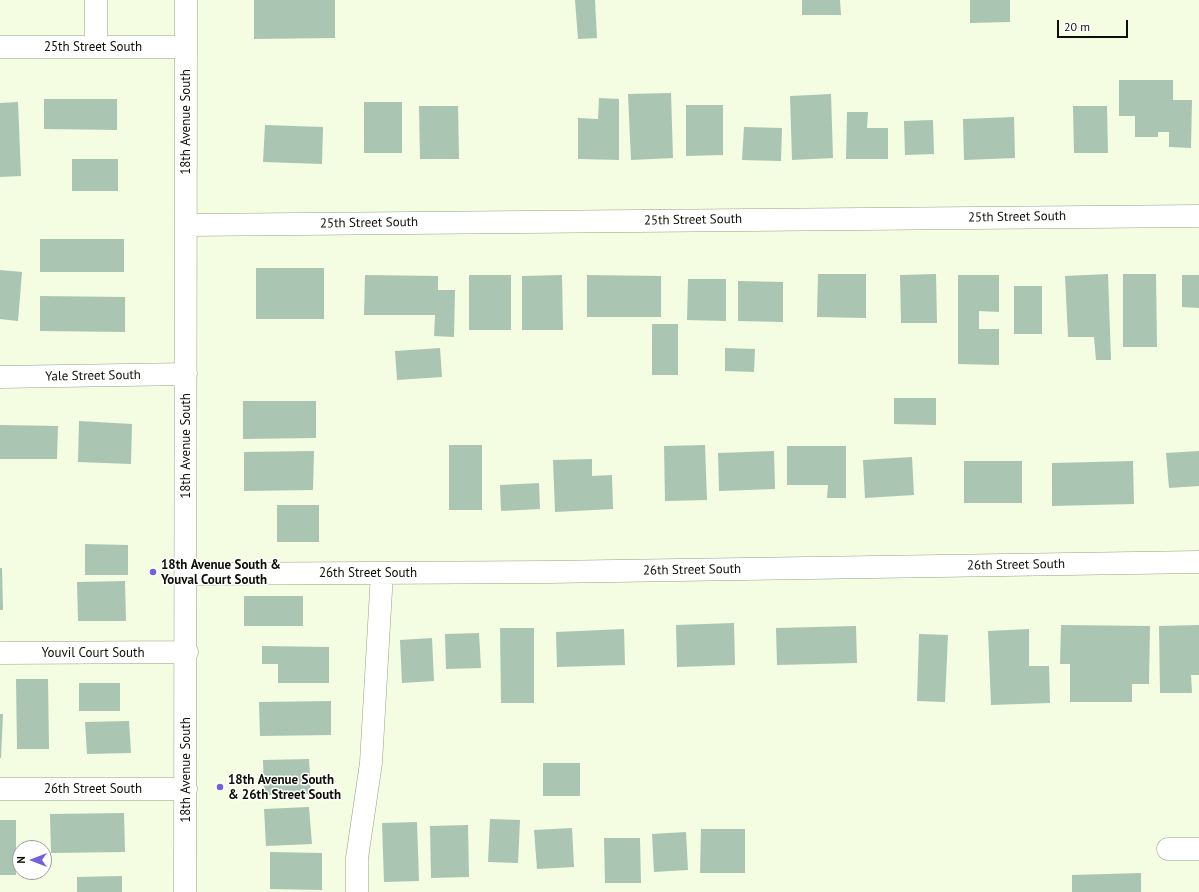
<!DOCTYPE html>
<style>
body{margin:0}
#map{position:relative;width:1199px;height:892px;overflow:hidden;background:#f4fde1;font-family:"PT Sans",sans-serif}
canvas{display:block}
.north{position:absolute;left:12px;top:840px;width:40px;height:40px;box-sizing:border-box;background:#fff;border:1px solid #9e9f9b;border-radius:50%;rotate:270deg;font-size:11px;font-weight:700;line-height:16px;text-align:center;color:#0d0f06}
.north::after{content:'';display:block;margin:auto;width:14px;height:18px;background:#7261dc;clip-path:polygon(50% 0,100% 100%,50% 72%,0 100%)}
.scale{position:absolute;left:1057px;top:20px;width:71px;height:18px;box-sizing:border-box;border:2px solid #0d0f06;border-top:0;padding-left:5px;font-size:12px;line-height:14px;white-space:nowrap;color:#0d0f06;-webkit-text-stroke:3px #fff;paint-order:stroke}
</style>
<div id="map">
<canvas width="1199" height="892"></canvas>
<div class="north">N</div>
<div class="scale">20 m</div>
</div>
<script>
const ctx = document.querySelector('canvas').getContext('2d');
ctx.lineJoin = 'round';
function fillPath(path, color) {
  ctx.fillStyle = color;
  ctx.fill(path, 'evenodd');
}
function toPath(rows) {
  const path = new Path2D();
  for (const r of rows) {
    path.moveTo(r[0], r[1]);
    for (let i = 2; i < r.length; i += 2) path.lineTo(r[i], r[i + 1]);
  }
  return path;
}
function stroke(path, color, width, dash) {
  ctx.strokeStyle = color;
  ctx.lineWidth = width;
  ctx.lineCap = dash ? 'butt' : 'round';
  ctx.setLineDash(dash || []);
  ctx.stroke(path);
}
function drawText(font, color, halo, rows, align = 'center') {
  ctx.font = font + ' "PT Sans",sans-serif';
  ctx.lineWidth = 3;
  ctx.setLineDash([]);
  ctx.textBaseline = 'middle';
  ctx.strokeStyle = halo;
  ctx.fillStyle = color;
  for (const [text, x, y, turn = 0] of rows) {
    ctx.save();
    ctx.translate(x, y);
    ctx.rotate((+turn || 0) * Math.PI / 180);
    ctx.textAlign = isNaN(turn) ? turn : align;
    if (halo) ctx.strokeText(text, 0, 0);
    ctx.fillText(text, 0, 0);
    ctx.restore();
  }
}
fillPath(toPath([
 [254,0,335,0,335,38,254,39],
 [575,0,595,0,597,38,578,39],
 [802,0,840,0,841,15,802,15],
 [970,0,1010,0,1010,22,970,23],
 [1119,80,1173,80,1173,100,1192,100,1191,148,1169,147,1169,132,1158,132,1158,137,1135,137,1135,116,1119,116],
 [671,93,673,158,631,160,628,94],
 [831,94,833,158,792,160,790,96],
 [599,98,619,99,619,160,578,159,578,118,598,119],
 [44,99,117,99,117,130,44,129],
 [18,102,21,176,0,177,0,103],
 [364,102,402,102,402,153,364,153],
 [686,105,723,105,723,155,686,156],
 [419,106,458,106,459,159,420,159],
 [1073,106,1107,106,1108,153,1074,153],
 [847,112,868,112,867,128,888,128,888,159,846,159],
 [1014,117,1015,158,964,160,963,119],
 [933,120,934,154,905,155,904,121],
 [265,125,323,127,322,164,263,162],
 [744,127,782,128,781,161,742,160],
 [72,159,118,159,118,191,72,191],
 [40,239,124,239,124,272,40,272],
 [256,268,324,268,324,319,256,319],
 [0,270,22,272,18,321,0,319],
 [818,274,866,274,866,318,817,317],
 [936,274,937,323,901,323,900,275],
 [1108,274,1111,360,1096,360,1094,337,1068,337,1065,276],
 [1123,274,1156,274,1157,347,1123,347],
 [365,275,438,276,438,290,455,290,454,337,434,336,435,315,364,315],
 [469,275,511,275,511,330,469,330],
 [562,275,563,330,522,330,522,276],
 [587,275,661,276,661,317,587,317],
 [958,275,999,275,999,312,979,311,979,329,999,329,999,365,958,364],
 [1182,275,1199,275,1199,308,1182,307],
 [688,279,726,279,726,321,687,320],
 [738,281,783,282,783,322,738,321],
 [1014,286,1042,286,1042,334,1014,334],
 [40,296,125,297,125,332,40,331],
 [652,324,678,324,678,375,652,375],
 [440,348,442,377,397,380,395,351],
 [725,348,755,349,754,372,725,371],
 [894,398,936,398,936,425,894,424],
 [243,401,316,401,316,438,243,439],
 [79,421,132,424,131,464,78,462],
 [0,425,58,426,57,459,0,459],
 [449,445,482,445,482,510,449,510],
 [705,445,707,500,665,501,664,446],
 [787,446,846,446,846,498,827,498,828,485,787,485],
 [314,451,313,490,244,491,244,452],
 [774,451,775,489,719,491,718,453],
 [1199,451,1199,486,1169,488,1166,453],
 [912,457,914,495,865,498,863,460],
 [592,459,592,476,612,475,613,509,555,512,553,460],
 [964,461,1022,461,1022,503,964,503],
 [1133,461,1134,504,1052,506,1052,463],
 [539,483,540,509,501,511,500,485],
 [277,505,319,505,319,542,277,542],
 [85,544,128,545,128,575,85,575],
 [0,568,2,568,3,610,0,610],
 [125,581,126,621,78,621,77,582],
 [244,596,303,596,303,626,244,626],
 [734,623,735,665,677,667,676,625],
 [1061,625,1150,626,1149,684,1132,684,1132,702,1070,702,1070,664,1060,664],
 [1199,625,1199,675,1191,675,1192,693,1160,693,1159,626],
 [856,626,857,663,777,665,776,628],
 [500,628,534,628,534,703,501,703],
 [624,629,625,665,557,667,556,632],
 [1029,629,1029,666,1049,666,1050,703,991,705,988,631],
 [479,633,481,668,446,669,445,634],
 [919,634,948,635,945,702,917,701],
 [432,638,434,681,402,683,400,640],
 [262,646,329,647,329,683,278,683,278,664,262,664],
 [16,679,48,679,49,749,17,749],
 [79,683,120,683,120,711,79,711],
 [331,701,331,735,260,736,259,702],
 [0,714,3,714,1,758,0,758],
 [129,721,131,753,87,754,85,722],
 [309,759,311,794,264,795,263,760],
 [543,763,580,763,580,796,543,796],
 [309,807,312,844,266,846,264,809],
 [124,813,125,852,51,853,50,814],
 [490,819,520,820,518,863,488,862],
 [0,820,16,820,16,875,0,875],
 [417,822,419,881,384,882,382,823],
 [468,825,469,877,431,878,430,826],
 [572,828,574,867,537,869,534,830],
 [701,829,745,829,745,873,700,873],
 [686,832,688,870,654,872,652,834],
 [604,838,640,838,641,883,605,883],
 [270,852,322,853,322,890,270,889],
 [1141,873,1141,892,1072,892,1072,875],
 [122,876,122,892,77,892,77,877]
]), '#aac5b2');
const minor = toPath([
 [96,0,96,47],
 [0,47,186,47],
 [187,225,1199,216],
 [0,377,186,374],
 [186,574,549,572,1199,562],
 [0,653,187,652],
 [0,789,186,789],
 [1168,849,1199,849],
 [185,892,186,0],
 [357,892,357,858,371,763,382,573]
]);
stroke(minor, '#98a085', 23);
stroke(minor, '#fff', 22);
for (const [x, y, r, color] of [
 [153,572,4,"#7261dc"],
 [220,787,4,"#7261dc"]
]) {
  const dot = new Path2D();
  dot.arc(x, y, r, 0, 2 * Math.PI);
  ctx.fillStyle = color;
  ctx.fill(dot);
  stroke(dot, '#fff', 1.5);
}
drawText('13px', '#0d0f06', '#fff', [
 ["25th Street South",93,47],
 ["18th Avenue South",186,122,-90],
 ["25th Street South",1017,217,-1],
 ["25th Street South",693,220,-1],
 ["25th Street South",369,223,-1],
 ["Yale Street South",93,376,-1],
 ["18th Avenue South",186,446,-90],
 ["26th Street South",1016,565,-1],
 ["26th Street South",692,570,-1],
 ["26th Street South",368,573],
 ["Youvil Court South",93,653],
 ["18th Avenue South",186,770,-90],
 ["26th Street South",93,789]
]);
drawText('bold 13px', '#0d0f06', '#fff', [
 ["18th Avenue South &",161,565],
 ["Youval Court South",161,580],
 ["18th Avenue South",228,780],
 ["& 26th Street South",228,795]
], 'left');
</script>
